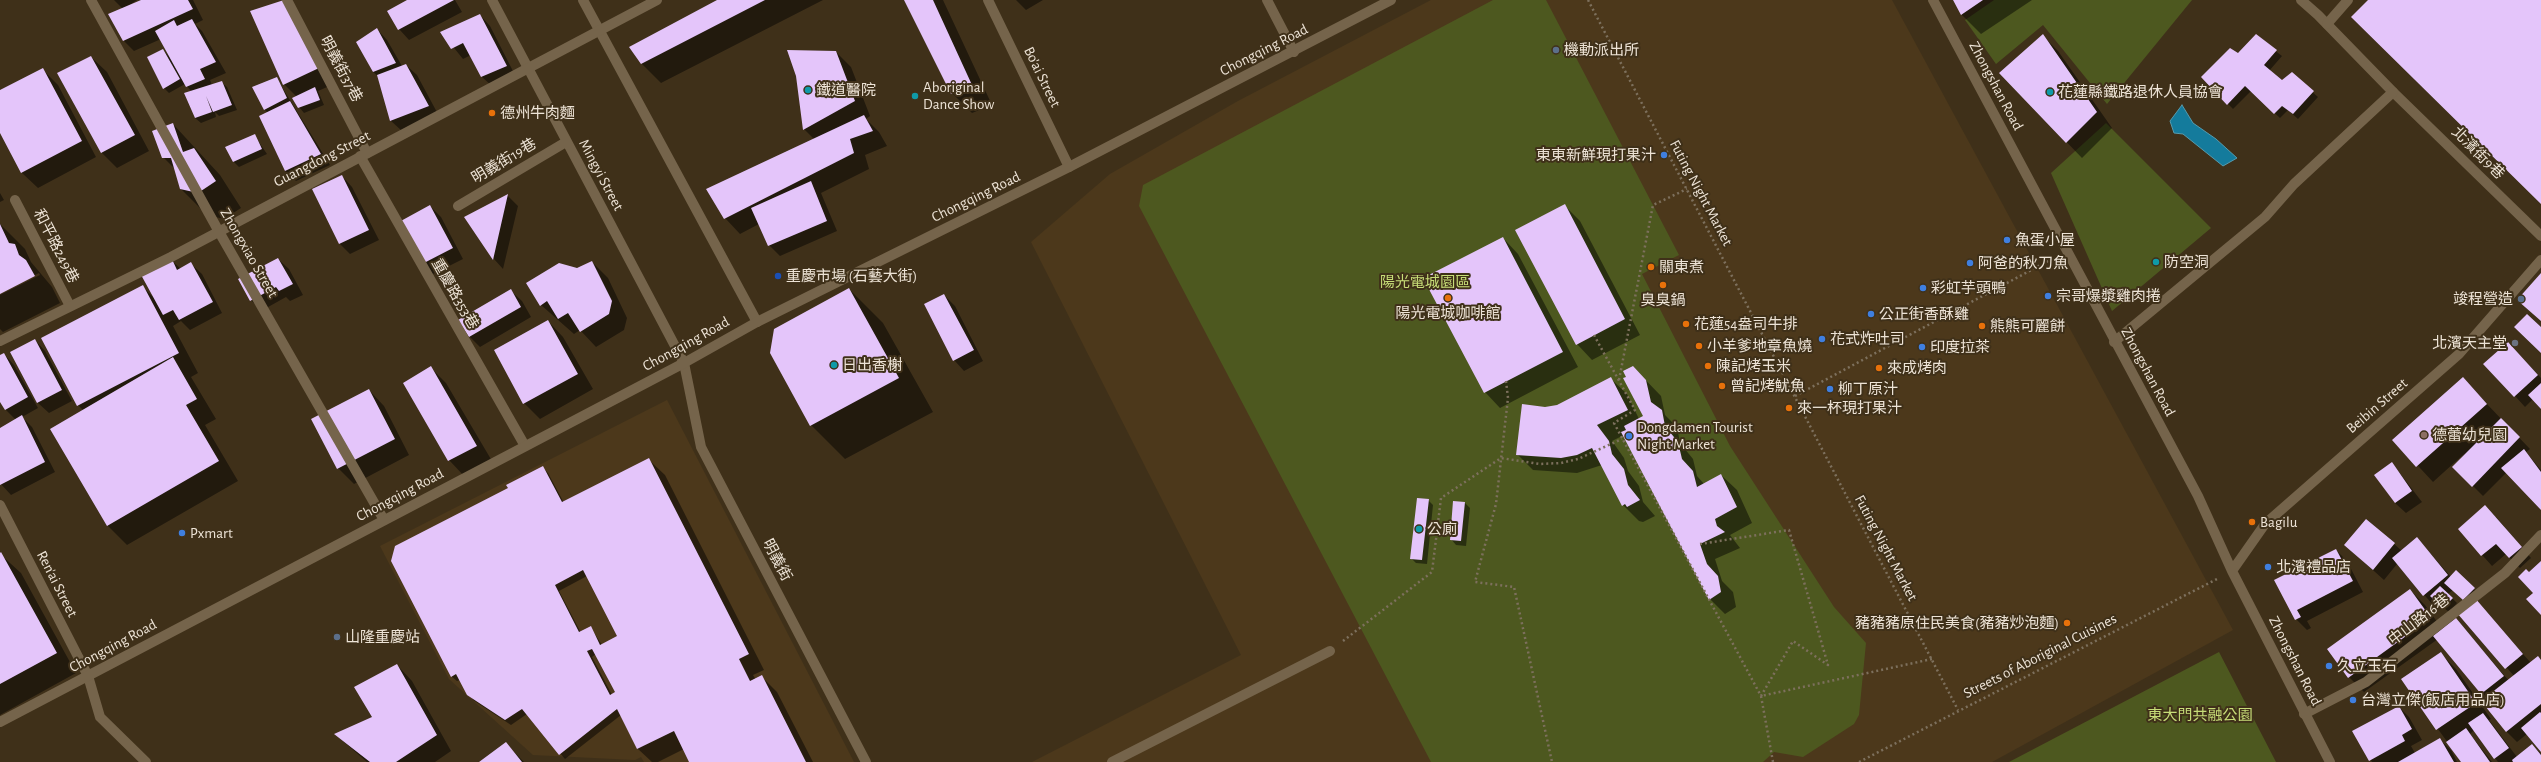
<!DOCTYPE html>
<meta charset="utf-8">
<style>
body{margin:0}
canvas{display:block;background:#3f3019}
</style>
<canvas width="2541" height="762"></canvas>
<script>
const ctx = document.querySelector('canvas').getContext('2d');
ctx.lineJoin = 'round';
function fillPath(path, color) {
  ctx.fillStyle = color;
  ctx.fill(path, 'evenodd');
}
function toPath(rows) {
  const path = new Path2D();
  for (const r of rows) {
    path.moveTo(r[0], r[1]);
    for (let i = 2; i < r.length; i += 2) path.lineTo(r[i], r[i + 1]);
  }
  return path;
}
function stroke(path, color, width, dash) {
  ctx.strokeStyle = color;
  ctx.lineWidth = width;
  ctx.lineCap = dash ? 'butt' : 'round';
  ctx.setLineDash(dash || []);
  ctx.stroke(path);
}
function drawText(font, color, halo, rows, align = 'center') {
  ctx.font = font + ' "Alegreya Sans","Noto Sans TC",sans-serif';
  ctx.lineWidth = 4;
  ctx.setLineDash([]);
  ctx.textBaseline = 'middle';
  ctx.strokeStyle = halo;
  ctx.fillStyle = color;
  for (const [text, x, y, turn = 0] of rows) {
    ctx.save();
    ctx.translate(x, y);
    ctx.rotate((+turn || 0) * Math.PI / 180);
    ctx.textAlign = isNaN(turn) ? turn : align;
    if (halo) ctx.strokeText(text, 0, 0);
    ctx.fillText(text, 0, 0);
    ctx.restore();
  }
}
fillPath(toPath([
 [1431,0,1892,0,2233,630,1992,762,1032,762,1241,655,1031,242,1110,174,1238,101],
 [667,400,854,762,644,762,641,757,635,760,533,755,449,679,380,546]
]), '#4c381b');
fillPath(toPath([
 [1493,0,1546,0,1679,255,1642,274,1730,446,1834,607,1866,643,1859,715,1854,724,1803,757,1774,752,1763,762,1431,762,1139,206,1143,185],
 [1994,0,2192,0,2107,104,2043,25,1996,64,1965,20],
 [2106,123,2211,228,2112,311,2051,173],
 [2219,652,2276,762,2009,762]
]), '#4d581f');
const water = toPath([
 [2182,105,2193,123,2216,139,2237,158,2223,166,2183,134,2174,133,2170,121,2182,105]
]);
fillPath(water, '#147b9c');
stroke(water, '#559aad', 1);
fillPath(toPath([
 [114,0,137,0,128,6,143,0,193,0,203,20,195,24,202,31,226,73,210,80,212,85,221,82,227,87,237,110,219,116,215,112,216,117,201,123,195,118,192,92,185,84,169,93,164,88,163,50,169,57,161,39,134,51,124,41,110,15,123,9],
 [409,0,455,0,462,12,409,40,399,29],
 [719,0,823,0,661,83,641,63],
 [905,0,943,0,992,105,972,113,952,93],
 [1016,0,1043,0,1026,10],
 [1954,0,2032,0,1981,34,1962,15],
 [284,2,334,84,318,91,324,105,304,113,299,107,297,97,284,84],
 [480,15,490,26,516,77,493,87,482,77,471,55,463,59,441,32],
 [377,29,387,40,402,66,406,65,417,75,439,116,402,131,391,121,379,77,373,72,357,42],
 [2043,36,2058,51,2112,128,2082,158,2000,73],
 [2256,36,2282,56,2269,71,2282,81,2292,74,2318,97,2298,119,2288,110,2280,118,2251,91,2233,109,2202,77,2239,55],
 [836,52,851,67,870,116,866,119,879,132,887,146,865,155,869,169,821,193,837,231,780,256,769,245,759,224,740,234,725,218,814,139,804,129],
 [91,57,107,72,149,151,117,168,102,153,59,74],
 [42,69,58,85,96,157,38,188,22,173,0,131,0,92],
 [277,79,330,165,296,181,285,171,260,116,268,113,264,109],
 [173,124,220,175,241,208,224,219,207,215,180,188,175,169,163,157],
 [254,135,267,154,239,167,233,161],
 [342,176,352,187,379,240,350,254,340,244,314,189],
 [0,193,4,200,0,202],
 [508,196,518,206,503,269,494,259,465,217],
 [1564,205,1580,221,1640,335,1592,360,1577,344],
 [430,206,441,217,463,259,433,274,423,264],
 [0,224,25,249,31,262,52,287,60,303,3,332,0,329,0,295,40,275,39,273,0,293],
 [1503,238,1518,254,1578,367,1500,408,1485,392],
 [170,259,181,269,191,264,202,274,222,313,190,330,181,321,173,326,198,373,191,377,216,419,205,425,238,481,127,545,107,525,84,411,78,405,143,287,153,297],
 [278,259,289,269,303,295,290,301,286,297,261,311,251,300],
 [592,262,608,278,627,318,624,330,596,347,580,330,574,334,541,305,577,269],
 [849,289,883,323,933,412,845,459,811,425],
 [511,291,522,301,531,317,480,347,469,336],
 [944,295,955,306,983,361,964,371,954,360],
 [548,321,563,337,593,389,540,419,524,403],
 [35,340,45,351,72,401,49,413,38,403,12,352],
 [4,354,14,365,38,408,22,417,32,427,55,472,11,495,0,483,0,429,16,420,5,409,0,399,0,356],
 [2518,354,2541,378,2541,407,2533,399,2525,407,2515,396],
 [1633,367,1661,396,1665,415,1677,427,1680,443,1693,459,1697,476,1704,484,1721,475,1737,490,1752,523,1730,535,1740,548,1715,559,1722,581,1733,592,1736,607,1725,614,1710,599,1624,435,1612,441,1624,458,1628,471,1639,486,1643,502,1655,516,1643,522,1639,521,1623,505,1602,465,1577,473,1533,470,1517,454,1545,408,1557,406,1611,379,1627,394,1639,419,1644,416,1627,378],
 [431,368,446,383,492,461,464,476,449,460],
 [2463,379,2530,449,2526,452,2541,470,2541,509,2507,472,2483,496,2454,467,2465,453,2433,482,2394,440],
 [369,390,384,406,409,455,354,484,338,468],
 [649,460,665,475,764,670,753,675,756,680,762,677,777,692,813,762,690,762,684,749,658,762,652,762,638,749,621,715,565,759,527,714,511,725,473,700,460,680,457,681,451,676,509,489,543,468,548,473,564,503],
 [587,576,619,637,602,645,591,628,581,633,559,591],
 [596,654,616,693,612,695,592,657],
 [2392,463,2422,502,2406,513,2395,503],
 [1428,500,1433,505,1427,564,1416,563,1411,558],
 [1454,502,1465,503,1470,508,1466,546,1456,545,1451,539],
 [2496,517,2531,558,2520,568,2506,554,2492,566,2459,529],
 [2367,520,2402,551,2417,538,2451,577,2456,572,2479,594,2474,599,2531,663,2541,660,2541,750,2527,734,2517,742,2506,731,2487,698,2438,639,2364,692,2349,677,2410,590,2425,605,2443,630,2456,619,2509,681,2514,676,2459,613,2468,604,2453,590,2448,594,2457,603,2449,612,2438,603,2434,606,2397,564,2384,580,2345,545],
 [2336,550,2347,561,2363,592,2307,621,2311,628,2307,630,2296,619,2275,580],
 [0,554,21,573,76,673,0,715],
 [2440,653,2456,669,2491,719,2489,720,2517,757,2532,745,2541,754,2541,762,2498,762,2474,730,2470,734,2492,762,2462,762,2402,680],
 [397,665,412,681,451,751,435,762,367,762,336,735,373,717],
 [2399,707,2409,717,2422,740,2411,746,2415,753,2440,740,2451,750,2457,762,2372,762,2354,732],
 [506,744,524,762,481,762]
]), '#0007');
fillPath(toPath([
 [141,0,188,0,193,9,123,41,108,14],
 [284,0,319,68,283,85,250,11],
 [407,0,454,0,398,30,387,11],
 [717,0,765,0,641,64,629,47],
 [904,0,933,0,972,85,951,94],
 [1953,0,1983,0,1961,15],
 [2368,0,2541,0,2541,204,2351,17],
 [480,14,507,66,481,77,463,43,451,49,440,32],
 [192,19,216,62,200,69,205,79,186,87,155,31,174,20,177,26],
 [377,28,396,63,373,72,356,42],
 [2043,34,2097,112,2066,143,1999,73],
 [2256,34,2277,50,2264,65,2282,80,2292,72,2314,91,2293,114,2282,106,2274,114,2245,86,2227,105,2201,77,2230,48,2238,53],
 [163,49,180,79,163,89,147,57],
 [787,50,836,51,855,101,803,130,796,76],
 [91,56,135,135,101,153,57,73],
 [406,64,429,106,390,121,377,75],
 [43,68,82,141,21,173,0,133,0,90],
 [277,77,287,98,264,110,252,87],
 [222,81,232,105,213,112,206,96,212,112,195,118,184,93],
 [315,87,320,100,298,108,292,98],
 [290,101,321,154,285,171,259,116],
 [864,115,873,131,850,139,854,153,724,219,706,189],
 [173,123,183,152,194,148,216,181,198,193,180,189,171,158,162,158,152,131],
 [255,134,262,149,233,162,225,147],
 [342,175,369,230,339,244,312,189],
 [811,181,827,221,768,246,751,208],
 [508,194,493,260,464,217],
 [1565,204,1625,319,1576,345,1515,230],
 [430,205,453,248,422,264,399,222],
 [0,224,9,243,15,244,19,255,26,260,35,276,0,294],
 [1503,237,1563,352,1484,393,1423,278],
 [171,257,177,270,191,262,213,302,179,320,173,310,163,315,140,273],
 [278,258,293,284,279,291,276,287,250,301,238,279],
 [592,261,612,301,609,314,580,332,568,313,558,319,547,301,540,306,526,283,559,263,577,268],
 [2541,273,2541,321,2517,300],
 [143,285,179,353,77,406,41,338],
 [849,288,899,378,810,426,770,353,774,329],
 [511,289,521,307,469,337,458,320],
 [944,294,974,350,953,361,924,304],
 [2527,314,2541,327,2541,353,2514,327],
 [548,320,578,374,523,404,494,350],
 [35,339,62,390,37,403,10,352],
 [2508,342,2538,375,2514,397,2483,364],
 [4,353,28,397,5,410,0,402,0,355],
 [173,357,197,399,186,405,219,461,107,526,50,429],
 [431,366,477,446,448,461,403,383],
 [1633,366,1646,380,1651,402,1662,410,1665,426,1678,442,1682,459,1693,471,1697,487,1721,474,1737,507,1715,519,1717,526,1725,532,1700,544,1707,564,1718,576,1721,592,1709,600,1621,432,1626,430,1624,426,1643,416,1623,378,1626,377,1623,371],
 [1611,377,1628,410,1597,425,1609,441,1612,454,1624,469,1628,485,1640,500,1627,507,1625,504,1622,506,1592,448,1577,455,1561,458,1516,455,1522,404,1545,407,1557,405],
 [2463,377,2487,404,2416,467,2392,440],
 [2541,383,2541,409,2528,395],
 [369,389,395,439,337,469,311,419],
 [22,415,45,462,0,485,0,428],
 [2501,418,2520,437,2472,487,2452,467],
 [2524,449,2541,472,2541,510,2501,468],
 [649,458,749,654,739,659,750,681,762,675,806,762,689,762,674,731,637,749,617,709,559,755,522,709,505,720,467,695,456,674,451,677,391,561,395,546,508,488,506,485,543,466,562,502],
 [583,570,617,636,600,645,591,626,579,632,555,585],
 [592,649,615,692,610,695,587,651],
 [2392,462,2412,491,2395,503,2374,475],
 [1417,498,1429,499,1422,560,1410,559],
 [1453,501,1465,502,1461,541,1450,540],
 [2485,505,2522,547,2509,558,2496,544,2481,556,2458,529],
 [2366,519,2395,543,2373,570,2344,545],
 [2417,537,2448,575,2423,596,2392,558],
 [2336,549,2353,581,2297,610,2301,617,2295,620,2274,580],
 [1,552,57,653,0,684,0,553],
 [2541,561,2541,615,2526,599,2533,593,2518,577,2526,569,2529,572],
 [2456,570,2475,588,2463,600,2444,583],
 [2440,586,2453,598,2443,608,2430,596],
 [2410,589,2431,618,2348,678,2327,649],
 [2475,598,2523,654,2505,669,2457,613],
 [2456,618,2504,676,2481,694,2433,636],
 [2441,652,2476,703,2436,730,2401,679],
 [2538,656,2541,660,2541,704,2506,732,2481,701],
 [397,664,437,735,396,762,370,762,334,734,372,717,354,687],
 [2399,706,2412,729,2402,735,2405,741,2369,761,2352,731],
 [2540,712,2541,713,2541,752,2521,728],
 [2483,713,2509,748,2494,759,2468,723],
 [2466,728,2490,762,2461,762,2446,742],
 [2440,738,2454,762,2398,762],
 [506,742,522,762,479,762],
 [2532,744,2541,755,2541,762,2513,762,2512,760]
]), '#e4c5fa');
stroke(toPath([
 [1588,0,1958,710],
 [1594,335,1635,410,1614,423,1761,696,1793,641,1828,665,1789,530,1700,544],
 [1619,380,1653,205,1687,189],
 [1506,381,1508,398,1496,504,1475,582,1514,587,1552,762],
 [1795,396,2052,259],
 [1343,641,1432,572,1441,498,1501,458,1540,464,1561,463,1578,459,1622,439],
 [1773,762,1761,696,1932,659],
 [1859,762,2217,579]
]), '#7d705d', 2.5, [2, 3]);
stroke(toPath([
 [287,0,367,153],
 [492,0,684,363],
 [583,0,757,322],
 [2301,0,2318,15,2393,92,2541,236],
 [360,156,525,446],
 [15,200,70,306],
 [458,206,566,142],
 [88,676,100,717,146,762]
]), '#75644b', 10);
stroke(toPath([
 [91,0,218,230,384,520],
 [988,0,1069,167],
 [1267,0,1294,52],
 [2327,24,2348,0],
 [0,341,171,257,657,0],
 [2114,342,2265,217,2294,184,2393,92],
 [684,363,701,447,866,762],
 [0,505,88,676],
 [2304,714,2366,682,2505,573,2541,535],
 [1112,762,1330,651]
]), '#75644b', 10);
stroke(toPath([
 [1933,0,2198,496,2232,571,2330,762],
 [2232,571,2265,524,2459,354,2541,260],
 [0,722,684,363,757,322,1069,167,1391,0]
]), '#75644b', 10);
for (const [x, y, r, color] of [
 [1556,50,4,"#5c6f8a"],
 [808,90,4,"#0f9aa8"],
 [2050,92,4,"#0f9aa8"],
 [915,96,4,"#0f9aa8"],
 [492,113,4,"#e8710a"],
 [1664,155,4,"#3f7fe0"],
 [2007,240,4,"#3f7fe0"],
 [2156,262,4,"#0f9aa8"],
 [1970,263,4,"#3f7fe0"],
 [1651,267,4,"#e8710a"],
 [778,276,4,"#1a4fb4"],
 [1663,285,4,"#e8710a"],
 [1923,288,4,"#3f7fe0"],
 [2048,296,4,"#3f7fe0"],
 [1448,298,4,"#e8710a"],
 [2521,299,4,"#5c6f8a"],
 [1871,314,4,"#3f7fe0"],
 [1686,324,4,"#e8710a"],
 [1982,326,4,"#e8710a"],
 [1822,339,4,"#3f7fe0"],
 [2515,343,4,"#6b7280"],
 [1699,346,4,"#e8710a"],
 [1922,347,4,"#3f7fe0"],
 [834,365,4,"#0f9aa8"],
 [1708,366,4,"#e8710a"],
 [1879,368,4,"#e8710a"],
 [1722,386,4,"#e8710a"],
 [1830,389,4,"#3f7fe0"],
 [1789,408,4,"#e8710a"],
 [2424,435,4,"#8d6e63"],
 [1629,436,4,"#3f7fe0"],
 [2252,522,4,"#e8710a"],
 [1419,529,4,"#0f9aa8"],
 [182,533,4,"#3f7fe0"],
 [2268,567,4,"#3f7fe0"],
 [2067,623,4,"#e8710a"],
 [337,637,4,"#5c6f8a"],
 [2329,666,4,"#3f7fe0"],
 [2353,700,4,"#3f7fe0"]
]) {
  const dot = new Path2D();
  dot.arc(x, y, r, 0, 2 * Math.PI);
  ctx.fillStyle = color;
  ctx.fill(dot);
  stroke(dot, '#3f3019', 1.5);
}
drawText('15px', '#ede3d6', '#3f3019', [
 ["Chongqing Road",1264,50,-27],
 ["明義街37巷",341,69,62],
 ["Bo'ai Street",1042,77,64],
 ["Zhongshan Road",1996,86,62],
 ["北濱街9巷",2478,153,45],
 ["Guangdong Street",322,159,-27],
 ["明義街19巷",504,161,-31],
 ["Mingyi Street",601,175,62],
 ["Futing Night Market",1701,193,62],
 ["Chongqing Road",976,197,-26],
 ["和平路249巷",56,246,63],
 ["Zhongxiao Street",249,253,60],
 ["重慶路353巷",455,294,60],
 ["Chongqing Road",686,344,-29],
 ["Zhongshan Road",2148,372,62],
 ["Beibin Street",2377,406,-41],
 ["Chongqing Road",400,495,-28],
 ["Futing Night Market",1886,548,62],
 ["明義街",777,560,62],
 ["Ren'ai Street",57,584,63],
 ["中山路16巷",2419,620,-38],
 ["Chongqing Road",113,646,-28],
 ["Streets of Aboriginal Cuisines",2040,656,-27],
 ["Zhongshan Road",2295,661,63]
]);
drawText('15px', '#ede3d6', '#3f3019', [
 ["機動派出所",1564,50],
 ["Aboriginal",923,87],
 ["Dance Show",923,104],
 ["鐵道醫院",816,90],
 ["花蓮縣鐵路退休人員協會",2058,92],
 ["德州牛肉麵",500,113],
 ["東東新鮮現打果汁",1656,155,"right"],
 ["魚蛋小屋",2015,240],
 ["防空洞",2164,262],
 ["阿爸的秋刀魚",1978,263],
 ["關東煮",1659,267],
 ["重慶市場 (石藝大街)",786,276],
 ["彩虹芋頭鴨",1931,288],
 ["宗哥爆漿雞肉捲",2056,296],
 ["竣程營造",2513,299,"right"],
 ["臭臭鍋",1663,300,"center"],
 ["陽光電城咖啡館",1448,313,"center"],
 ["公正街香酥雞",1879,314],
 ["花蓮54盎司牛排",1694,324],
 ["熊熊可麗餅",1990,326],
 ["花式炸吐司",1830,339],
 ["北濱天主堂",2507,343,"right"],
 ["小羊爹地章魚燒",1707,346],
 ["印度拉茶",1930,347],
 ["日出香榭",842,365],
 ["陳記烤玉米",1716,366],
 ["來成烤肉",1887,368],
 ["曾記烤魷魚",1730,386],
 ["柳丁原汁",1838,389],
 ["來一杯現打果汁",1797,408],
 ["Dongdamen Tourist",1637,427],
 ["Night Market",1637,444],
 ["德蕾幼兒園",2432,435],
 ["Bagilu",2260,522],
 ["公廁",1427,529],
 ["Pxmart",190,533],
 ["北濱禮品店",2276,567],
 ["豬豬豬原住民美食(豬豬炒泡麵)",2059,623,"right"],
 ["山隆重慶站",345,637],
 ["久立玉石",2337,666],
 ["台灣立傑(飯店用品店)",2361,700]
], 'left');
drawText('15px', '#c7dd78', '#3f3019', [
 ["陽光電城園區",1425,282],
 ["東大門共融公園",2200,715]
]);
</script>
